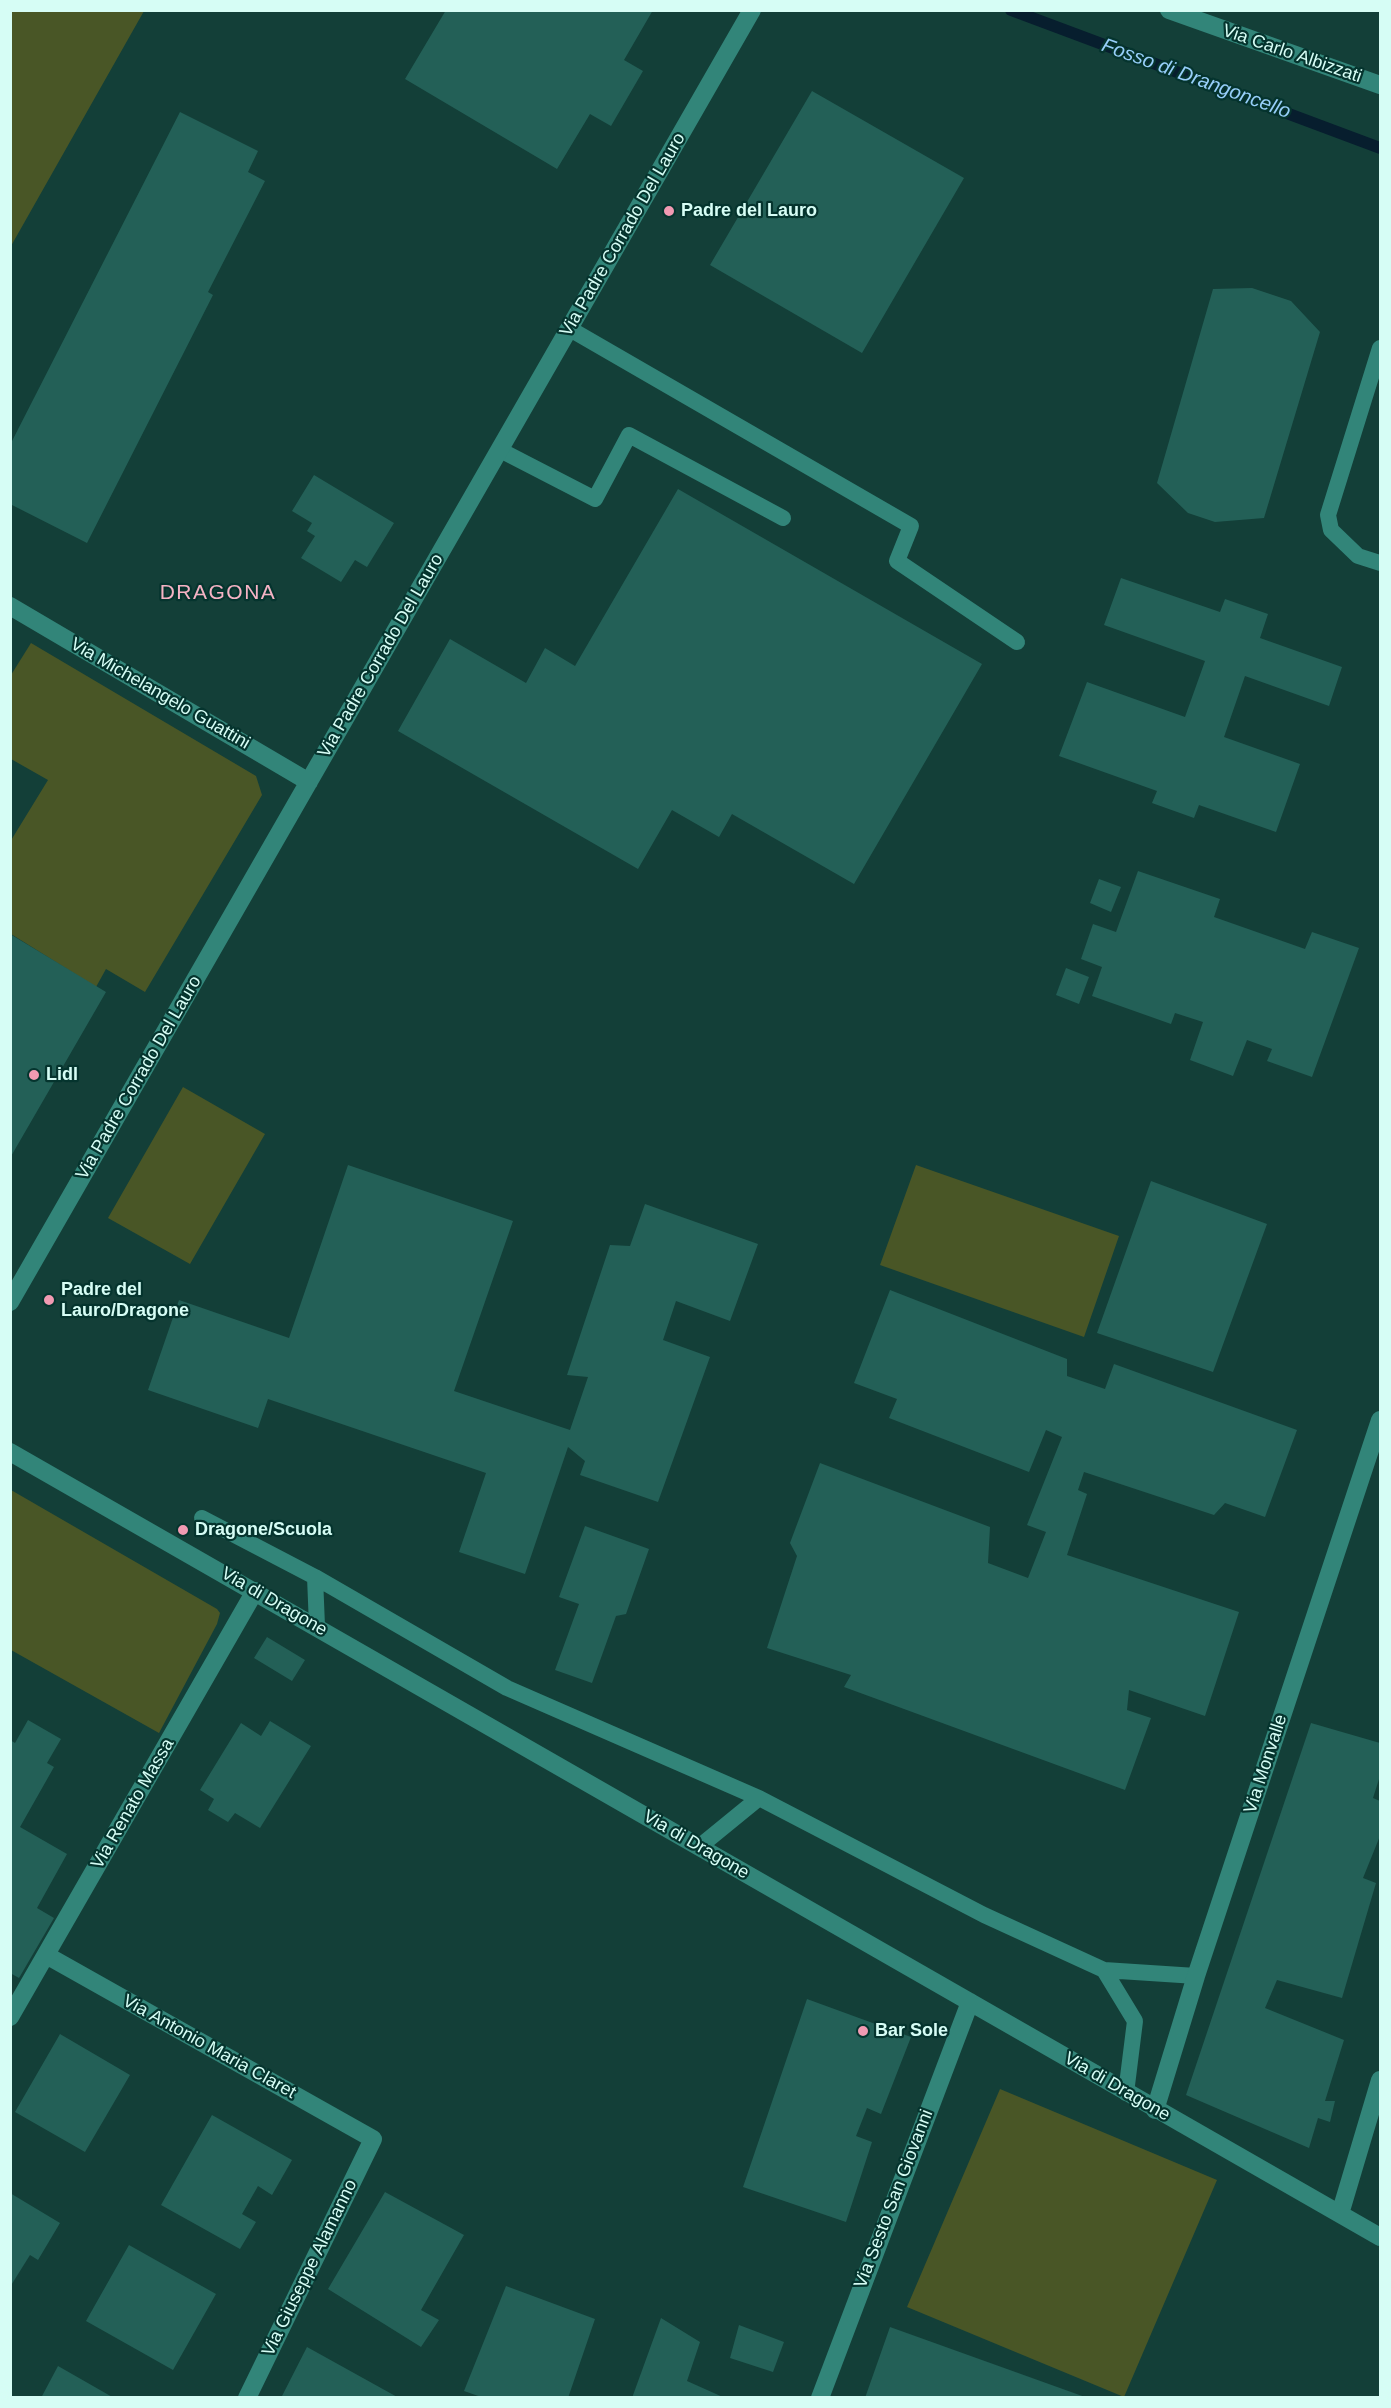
<!DOCTYPE html>
<style>
body{margin:0}
#map{position:relative;width:1391px;height:2408px;overflow:hidden;background:#133f38;font-family:Arial,sans-serif}
canvas{display:block}
.frame{position:absolute;inset:0;border:12px solid #d6fdf5;pointer-events:none}
</style>
<div id="map">
<canvas width="1391" height="2408"></canvas>
<div class="frame"></div>
</div>
<script>
const ctx = document.querySelector('canvas').getContext('2d');
ctx.lineJoin = 'round';
function fillPath(path, color) {
  ctx.fillStyle = color;
  ctx.fill(path, 'evenodd');
}
function toPath(rows) {
  const path = new Path2D();
  for (const r of rows) {
    path.moveTo(r[0], r[1]);
    for (let i = 2; i < r.length; i += 2) path.lineTo(r[i], r[i + 1]);
  }
  return path;
}
function stroke(path, color, width, dash) {
  ctx.strokeStyle = color;
  ctx.lineWidth = width;
  ctx.lineCap = dash ? 'butt' : 'round';
  ctx.setLineDash(dash || []);
  ctx.stroke(path);
}
function drawText(font, color, halo, rows, align = 'center') {
  ctx.font = font + ' Arial,sans-serif';
  ctx.lineWidth = 4.5;
  ctx.setLineDash([]);
  ctx.textBaseline = 'middle';
  ctx.strokeStyle = halo;
  ctx.fillStyle = color;
  for (const [text, x, y, turn = 0] of rows) {
    ctx.save();
    ctx.translate(x, y);
    ctx.rotate((+turn || 0) * Math.PI / 180);
    ctx.textAlign = isNaN(turn) ? turn : align;
    if (halo) ctx.strokeText(text, 0, 0);
    ctx.fillText(text, 0, 0);
    ctx.restore();
  }
}
fillPath(toPath([
 [11,10,144,11,11,246,10,11],
 [31,643,256,776,262,795,145,992,106,969,96,987,11,934,10,842,48,780,11,759,11,675],
 [183,1087,265,1134,190,1264,108,1218],
 [916,1165,1119,1236,1084,1337,880,1265],
 [11,1490,217,1609,220,1613,217,1624,159,1733,11,1650],
 [1000,2089,1217,2180,1124,2397,907,2307]
]), '#495626');
stroke(toPath([
 [1011,10,1380,148]
]), '#071e2e', 12);
fillPath(toPath([
 [446,10,653,10,624,60,643,71,611,126,590,114,557,169,405,79],
 [812,91,964,178,862,353,710,265],
 [180,112,258,151,248,172,265,181,208,292,213,295,87,543,10,504,10,445],
 [1252,288,1291,301,1320,332,1264,518,1215,522,1188,513,1157,483,1213,289],
 [314,475,394,523,367,567,355,560,341,582,301,558,315,536,307,531,312,523,292,511],
 [678,489,982,664,854,884,732,814,719,837,672,810,638,869,398,731,450,639,526,683,545,648,575,666],
 [1121,578,1220,612,1225,599,1268,614,1260,638,1342,667,1329,706,1245,676,1224,737,1300,764,1276,832,1199,805,1194,818,1152,803,1157,791,1059,756,1087,682,1185,717,1205,661,1104,625],
 [1138,871,1220,899,1214,917,1305,949,1312,932,1359,948,1312,1077,1267,1061,1272,1049,1247,1040,1233,1076,1190,1060,1203,1022,1175,1013,1171,1024,1092,996,1102,967,1081,959,1093,924,1116,932],
 [1099,879,1121,887,1111,912,1090,903],
 [10,934,106,992,10,1158],
 [1066,968,1089,977,1079,1004,1056,995],
 [348,1165,513,1221,454,1391,570,1430,588,1377,567,1375,610,1245,630,1246,645,1204,758,1244,730,1321,676,1301,663,1340,710,1357,658,1502,580,1475,585,1461,568,1447,525,1574,459,1552,486,1473,268,1399,258,1428,148,1390,179,1300,289,1338],
 [1151,1181,1267,1224,1213,1372,1097,1333],
 [890,1290,1067,1359,1067,1376,1105,1389,1114,1364,1297,1430,1265,1517,1225,1503,1214,1515,1084,1472,1078,1490,1087,1494,1067,1555,1239,1612,1205,1716,1129,1690,1127,1710,1151,1718,1125,1790,844,1687,851,1675,767,1648,797,1556,790,1543,820,1463,990,1527,988,1563,1028,1578,1046,1532,1027,1525,1062,1437,1046,1430,1029,1472,889,1418,897,1399,854,1383],
 [585,1526,649,1549,626,1614,616,1616,592,1683,555,1670,579,1604,559,1597],
 [267,1637,305,1660,292,1681,254,1658],
 [28,1720,61,1739,47,1763,54,1767,20,1827,67,1854,37,1908,54,1918,19,1978,10,1973,10,1740,15,1743],
 [270,1721,311,1746,260,1828,235,1813,228,1822,208,1810,214,1799,200,1790,241,1723,261,1736],
 [1311,1723,1380,1743,1380,1776,1373,1798,1380,1801,1380,1836,1363,1878,1376,1883,1342,1998,1277,1980,1265,2008,1344,2040,1325,2101,1335,2101,1330,2122,1318,2118,1309,2148,1186,2095],
 [807,1999,911,2037,881,2114,867,2108,856,2136,872,2142,846,2222,743,2187],
 [60,2034,130,2075,85,2152,15,2112],
 [212,2115,292,2160,272,2195,258,2186,242,2214,256,2222,240,2249,161,2205],
 [385,2192,464,2235,421,2310,439,2320,421,2347,328,2289],
 [10,2193,60,2223,38,2260,30,2255,10,2287],
 [129,2245,216,2294,173,2370,86,2321],
 [506,2286,595,2319,568,2398,484,2398,464,2391],
 [661,2318,700,2342,687,2381,725,2398,632,2398],
 [739,2325,784,2342,773,2372,730,2358],
 [890,2327,1085,2397,1085,2398,865,2398],
 [307,2347,399,2398,281,2398],
 [58,2366,114,2398,41,2398]
]), '#236057');
stroke(toPath([
 [570,329,911,526,897,561,1017,642],
 [1380,348,1328,515,1331,530,1358,556,1380,563],
 [500,450,595,499,629,435,783,518],
 [202,1518,315,1577,507,1688,759,1798,984,1915,1104,1970,1196,1976],
 [315,1577,317,1626],
 [699,1847,759,1798],
 [1104,1970,1135,2021,1126,2093]
]), '#328579', 16);
stroke(toPath([
 [1169,10,1380,85],
 [10,606,309,782],
 [10,1302,752,10],
 [10,1452,1380,2237],
 [46,1955,373,2139,247,2398],
 [10,2017,255,1591],
 [1155,2110,1196,1976,1380,1420],
 [1340,2214,1380,2080],
 [820,2398,970,2002]
]), '#328579', 18);
for (const [x, y, r, color] of [
 [669,211,6,"#f19ab2"],
 [34,1075,6,"#f19ab2"],
 [49,1300,6,"#f19ab2"],
 [183,1530,6,"#f19ab2"],
 [863,2031,6,"#f19ab2"]
]) {
  const dot = new Path2D();
  dot.arc(x, y, r, 0, 2 * Math.PI);
  ctx.fillStyle = color;
  ctx.fill(dot);
  stroke(dot, '#05342e', 2);
}
drawText('18px', '#d6fdf5', '#05342e', [
 ["Via Carlo Albizzati",1292,54,19],
 ["Via Padre Corrado Del Lauro",623,235,-60],
 ["Via Padre Corrado Del Lauro",381,656,-60],
 ["Via Michelangelo Guattini",160,694,30],
 ["Via Padre Corrado Del Lauro",139,1078,-60],
 ["Via di Dragone",274,1602,30],
 ["Via Monvalle",1266,1764,-72],
 ["Via Renato Massa",133,1804,-60],
 ["Via di Dragone",696,1845,30],
 ["Via Antonio Maria Claret",209,2047,29],
 ["Via di Dragone",1117,2087,30],
 ["Via Sesto San Giovanni",894,2199,-69],
 ["Via Giuseppe Alamanno",310,2268,-64]
]);
drawText('bold 18px', '#d6fdf5', '#05342e', [
 ["Padre del Lauro",681,211],
 ["Lidl",46,1075],
 ["Padre del",61,1290],
 ["Lauro/Dragone",61,1311],
 ["Dragone/Scuola",195,1530],
 ["Bar Sole",875,2031]
], 'left');
drawText('italic 20px', '#97cef9', '#05342e', [
 ["Fosso di Drangoncello",1196,79,20]
]);
ctx.letterSpacing = '1.5px';
drawText('21px', '#f5b3c4', '#05342e', [
 ["DRAGONA",218,593]
]);
ctx.letterSpacing = '0px';
</script>
